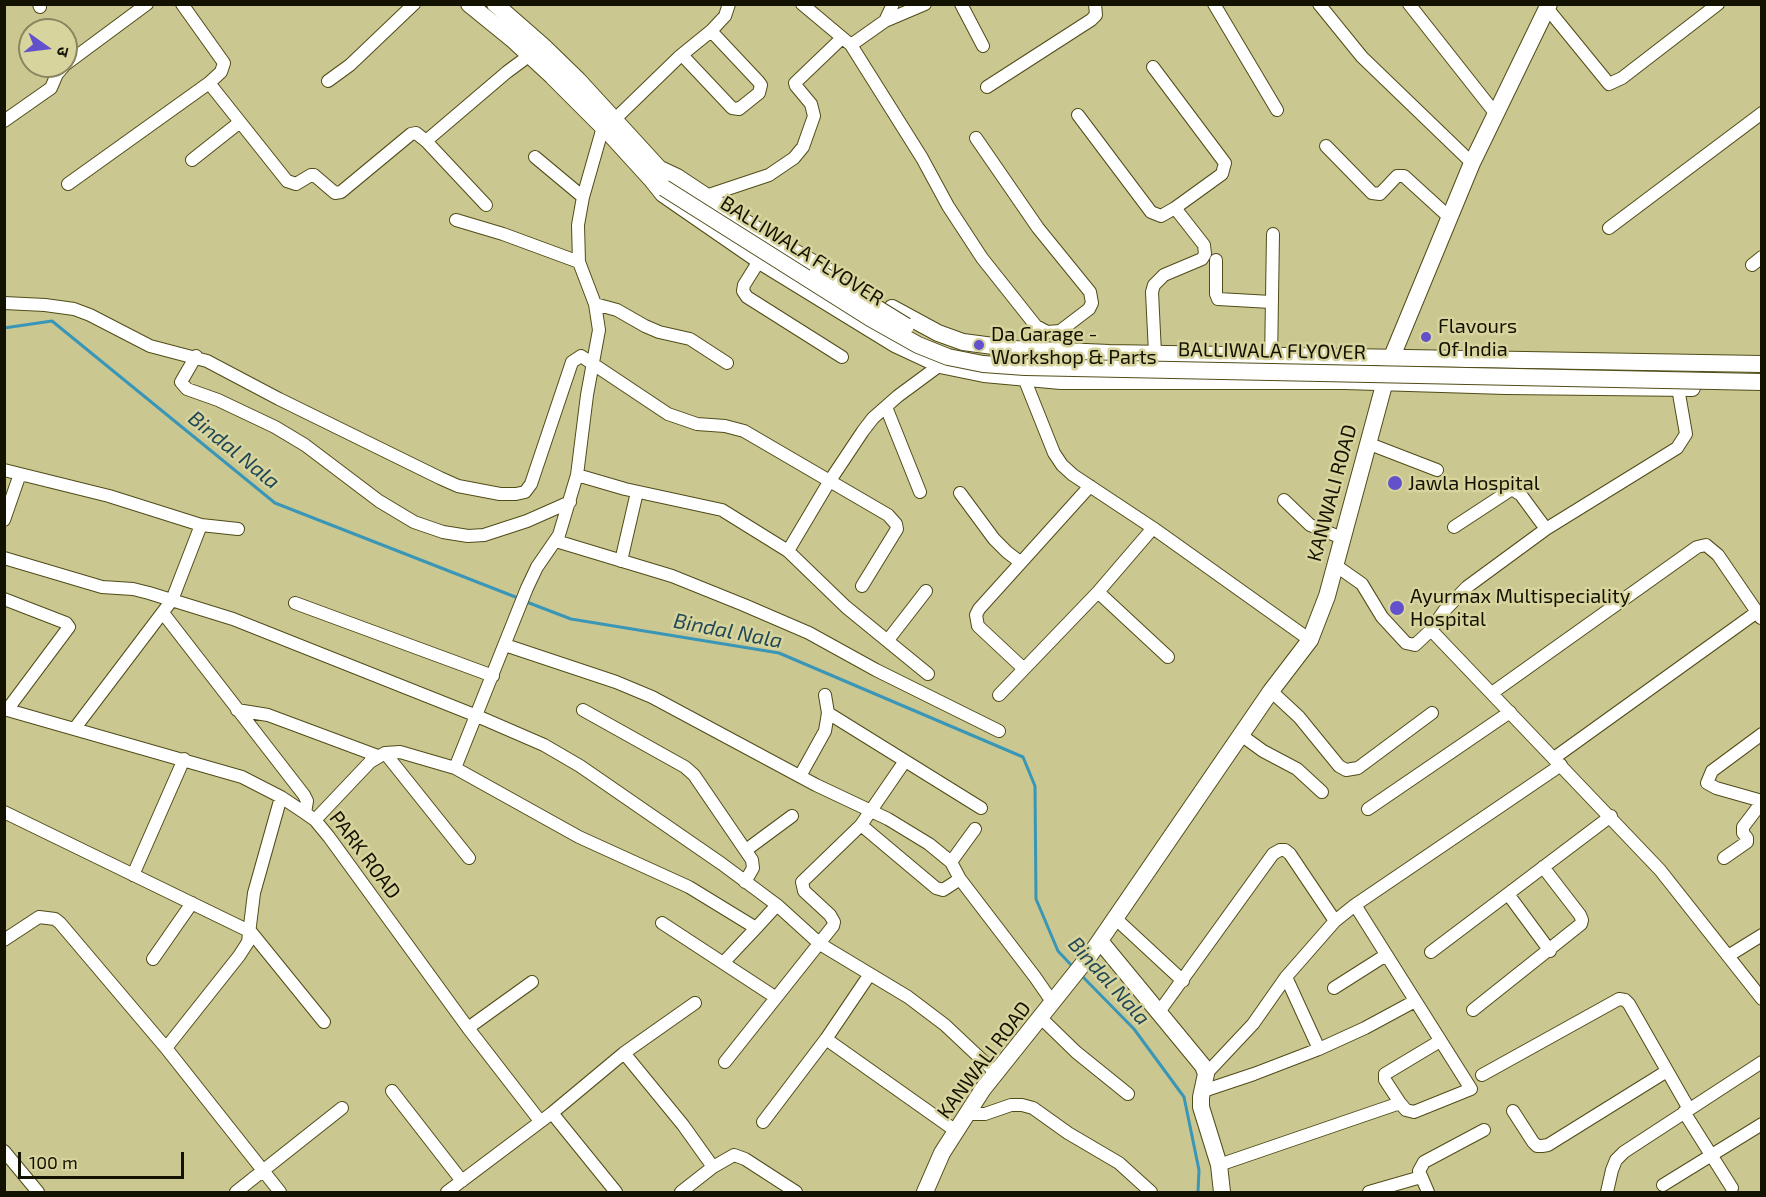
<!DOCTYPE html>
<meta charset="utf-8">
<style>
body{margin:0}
#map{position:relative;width:1766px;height:1197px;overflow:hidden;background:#cbc791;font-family:"Exo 2","Noto Sans Devanagari",sans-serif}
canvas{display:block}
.frame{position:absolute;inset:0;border:6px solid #131100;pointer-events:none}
.north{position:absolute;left:18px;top:18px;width:60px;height:60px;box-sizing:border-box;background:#d8d49e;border:2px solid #89865f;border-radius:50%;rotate:104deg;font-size:16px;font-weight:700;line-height:24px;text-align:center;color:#131100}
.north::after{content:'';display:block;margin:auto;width:21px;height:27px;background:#6251ca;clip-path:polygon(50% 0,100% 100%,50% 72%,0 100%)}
.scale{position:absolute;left:18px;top:1152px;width:166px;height:27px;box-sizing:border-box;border:3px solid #131100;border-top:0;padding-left:8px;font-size:18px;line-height:21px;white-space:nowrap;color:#131100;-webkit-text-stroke:4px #d8d49e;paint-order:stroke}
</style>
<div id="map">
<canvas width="1766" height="1197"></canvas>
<div class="frame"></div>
<div class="north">उ</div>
<div class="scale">100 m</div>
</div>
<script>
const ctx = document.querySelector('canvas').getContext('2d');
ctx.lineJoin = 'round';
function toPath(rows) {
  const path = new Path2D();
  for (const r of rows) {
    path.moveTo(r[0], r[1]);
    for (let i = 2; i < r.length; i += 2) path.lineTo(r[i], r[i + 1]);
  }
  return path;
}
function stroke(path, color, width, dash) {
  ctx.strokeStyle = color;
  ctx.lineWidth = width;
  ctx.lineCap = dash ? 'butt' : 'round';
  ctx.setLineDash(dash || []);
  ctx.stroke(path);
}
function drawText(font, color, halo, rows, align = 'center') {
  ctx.font = font + ' "Exo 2",sans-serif';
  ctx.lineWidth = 5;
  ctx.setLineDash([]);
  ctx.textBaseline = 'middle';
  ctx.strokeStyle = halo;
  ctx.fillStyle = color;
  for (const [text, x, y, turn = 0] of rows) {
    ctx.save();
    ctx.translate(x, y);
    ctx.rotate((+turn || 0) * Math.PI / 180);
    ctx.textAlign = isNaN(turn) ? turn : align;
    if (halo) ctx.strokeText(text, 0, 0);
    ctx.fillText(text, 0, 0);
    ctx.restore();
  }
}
stroke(toPath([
 [4,328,52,321,275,503,518,598],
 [524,601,571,619,779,653,1023,757,1035,786,1036,899,1058,951,1073,967],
 [1082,976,1134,1029,1184,1097,1199,1170,1198,1192]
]), '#3a96b6', 3);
const minor = toPath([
 [39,4,40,7],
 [182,4,224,63,221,72,209,83,287,181,296,184,311,175,314,175,335,193,341,192,411,134,416,133,426,141,507,72,530,55],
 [802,4,851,45,922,158,948,206,982,258,1036,326,1047,332,1060,331,1089,309,1092,303,1090,292,1038,228,976,138],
 [961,4,983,46],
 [1214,4,1277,110],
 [1319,4,1362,57,1472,163],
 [1409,4,1495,113],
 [1547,8,1609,84,1622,78,1718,4],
 [885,21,925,4],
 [851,45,885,21,893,4],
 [682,55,732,108,739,109,759,93,761,85,758,81,711,31],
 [66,64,147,4],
 [1153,67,1225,163,1222,174,1175,208,1204,245,1205,254,1202,259,1164,275,1154,285,1152,292,1155,353],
 [328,81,350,65,414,4],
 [987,87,1091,20,1096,15,1095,4],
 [1078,115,1151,212,1161,216,1175,208],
 [614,120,679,57,711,31,725,16,729,4],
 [4,121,51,88,57,74,64,66],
 [426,141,486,205],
 [1326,146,1372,193,1380,194,1397,176,1404,176,1449,217],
 [535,157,583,197],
 [192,160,240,122],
 [68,184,209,83],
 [706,196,769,175,794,158,803,147,814,116,811,104,796,86,795,83,842,38],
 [456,220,503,234,579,262],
 [1609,228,1762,113],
 [1216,260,1216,294,1218,299,1271,302],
 [759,261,744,285,743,291,747,297,842,357],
 [1752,265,1762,257],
 [4,303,45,305,74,309,90,315,150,346,207,361,279,399,440,478,458,486,500,494,516,494,525,492,531,484,572,362,581,356,668,414,697,424,725,426,744,431,888,515,896,524,897,529,862,586],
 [595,304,617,310,645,326,659,332,690,339,727,363],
 [196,356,181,382,187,389,218,400,275,427,305,445,379,501,414,522,443,532,468,536,484,535,527,521,570,502],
 [1271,362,1273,234],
 [1024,378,1054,453,1062,465,1073,475,1153,528,1310,640],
 [1678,388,1686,434,1677,448,1546,529,1467,587,1444,611,1431,630,1660,870,1762,999],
 [886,407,920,492],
 [1367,443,1437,470],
 [4,470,109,496,201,525,238,529],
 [577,475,625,489,722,510,788,551,846,607,928,674],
 [960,493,994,539,1007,552,1020,562],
 [1284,500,1310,525,1342,538],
 [4,520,20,474],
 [1454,527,1512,489,1521,495,1546,529],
 [556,541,672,576,744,605,809,633,876,670,999,731],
 [788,551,829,482,863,431,873,418,898,396,940,365],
 [4,558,102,587,133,589,149,593,233,619,477,716,544,745,580,766,722,864,777,905,820,944,908,997,945,1025,996,1073],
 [621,561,637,492],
 [1335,565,1362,584,1382,617,1406,643,1415,645,1431,630],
 [1098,592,1168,657],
 [4,599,66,623,69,627,7,710],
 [295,603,493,676],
 [163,613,304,795,307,801,305,813],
 [888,640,926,591],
 [505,645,616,682,652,697,816,785,888,819,929,844,951,862,960,879,1035,977,1053,1003],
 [1024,669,978,626,976,615,979,609,1090,486],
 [1271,691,1299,717,1339,766,1346,770,1358,768,1432,713],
 [1492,693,1697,547,1706,545,1718,555,1757,612],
 [999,695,1098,592,1153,528],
 [4,709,242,777,281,797,305,813,315,820,329,837,468,1028,540,1121],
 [237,710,268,715,378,756],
 [583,710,685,767,694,775,752,860,753,868,745,882],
 [828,713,981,808],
 [75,728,172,600,201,525],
 [1762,734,1712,771,1707,783,1716,788,1762,801],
 [1241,735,1263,751,1297,769,1322,792],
 [385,753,469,858],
 [1554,758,1757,612,1761,618],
 [455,768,527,588,537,567,559,535,577,475,587,395,599,330,595,304,579,262,578,225,583,197,603,127],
 [800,776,825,731,828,713,825,695],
 [1368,809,1510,712],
 [4,812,251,932,324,1022],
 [315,820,370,762,385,753,400,752,455,768,579,837,689,887,756,928,777,905],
 [861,825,936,888,943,890,960,879],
 [746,850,792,816],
 [1724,858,1747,842,1747,838,1743,833,1743,827,1762,802],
 [951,862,975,829],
 [133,875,184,759],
 [1508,894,1550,951],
 [1115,918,1183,981],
 [662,923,775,997],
 [4,940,39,917,55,919,60,923,166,1048,280,1192],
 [1431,952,1611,816],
 [1728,956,1762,935],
 [153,959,192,903],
 [724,962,756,928],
 [1286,977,1319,1049],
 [1334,988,1386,955],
 [1473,1010,1581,924,1582,920,1580,915,1543,867],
 [1159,1012,1273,854,1280,850,1285,850,1290,854,1335,921],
 [1041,1018,1076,1052,1128,1094],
 [468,1028,532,982],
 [826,1039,956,1131],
 [166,1048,239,956,248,942,254,893,281,797],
 [624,1053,683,1125,713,1167],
 [725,1062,833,926,834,922,830,915,804,891,802,882,861,825,905,761],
 [1206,1074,1253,1024,1286,977,1335,921,1355,905,1561,765],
 [1482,1075,1619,999,1625,1000,1629,1004,1689,1109],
 [392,1091,462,1181],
 [1203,1091,1254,1074,1319,1049,1365,1028,1415,1001],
 [1400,1103,1385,1080,1385,1074,1440,1041],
 [1513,1111,1533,1142,1537,1146,1542,1146,1548,1145,1667,1071],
 [1684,1112,1732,1188],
 [552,1113,616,1192],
 [967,1114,985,1114,1011,1105,1022,1105,1033,1108,1068,1133,1119,1163,1151,1192],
 [763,1122,826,1039,870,974],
 [4,1151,38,1192],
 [1219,1165,1400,1103,1406,1110,1414,1112,1471,1089,1355,905],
 [1663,1185,1762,1124],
 [236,1192,342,1108],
 [447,1192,552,1113,624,1053,695,1003],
 [681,1192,713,1167,734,1155,745,1159,796,1192],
 [1369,1192,1421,1177],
 [1428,1192,1419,1171,1424,1162,1484,1130],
 [1607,1192,1612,1170,1616,1160,1624,1152,1762,1062]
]);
const tertiary = toPath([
 [469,4,512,39,552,76,610,134,651,179,663,194,763,263,895,344,940,365,984,374,1061,381,1345,381,1506,386,1692,388],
 [495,4,543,46,578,80,666,176],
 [660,169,677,177,763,234,836,276],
 [892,308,938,333,963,342,1016,349,1109,353,1762,364],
 [1100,941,1203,1066,1206,1074,1201,1097,1201,1107,1219,1165,1222,1192],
 [925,1192,942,1153,983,1089,1090,955,1271,691,1310,640,1327,596,1391,359,1472,163,1549,4]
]);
stroke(minor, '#504c18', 14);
stroke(tertiary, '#504c18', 18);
stroke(minor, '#fff', 12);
stroke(tertiary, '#fff', 16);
const tertiaryBridge = toPath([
 [664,188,870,318,918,345,948,357,983,364,1025,367,1762,382],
 [818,272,906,326]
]);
stroke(tertiaryBridge, '#504c18', 18, []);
stroke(tertiaryBridge, '#fff', 16);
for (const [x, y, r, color] of [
 [1426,337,6,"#6251ca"],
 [979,345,6,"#6251ca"],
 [1395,483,8,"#6251ca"],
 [1397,608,8,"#6251ca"]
]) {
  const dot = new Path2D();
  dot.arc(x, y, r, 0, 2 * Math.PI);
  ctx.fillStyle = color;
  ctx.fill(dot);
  stroke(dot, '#d8d49e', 2);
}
drawText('20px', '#131100', '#d8d49e', [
 ["BALLIWALA FLYOVER",802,251,32],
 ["BALLIWALA FLYOVER",1272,351,1],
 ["KANWALI ROAD",1332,493,-75],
 ["PARK ROAD",365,855,53],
 ["KANWALI ROAD",984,1060,-53]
]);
drawText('20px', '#131100', '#d8d49e', [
 ["Flavours",1438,326],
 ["Of India",1438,349],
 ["Da Garage -",991,334],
 ["Workshop & Parts",991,357],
 ["Jawla Hospital",1408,483],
 ["Ayurmax Multispeciality",1410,596],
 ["Hospital",1410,619]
], 'left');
drawText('italic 21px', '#204856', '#d8d49e', [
 ["Bindal Nala",234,450,39],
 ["Bindal Nala",728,631,11],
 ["Bindal Nala",1109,981,48]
]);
</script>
